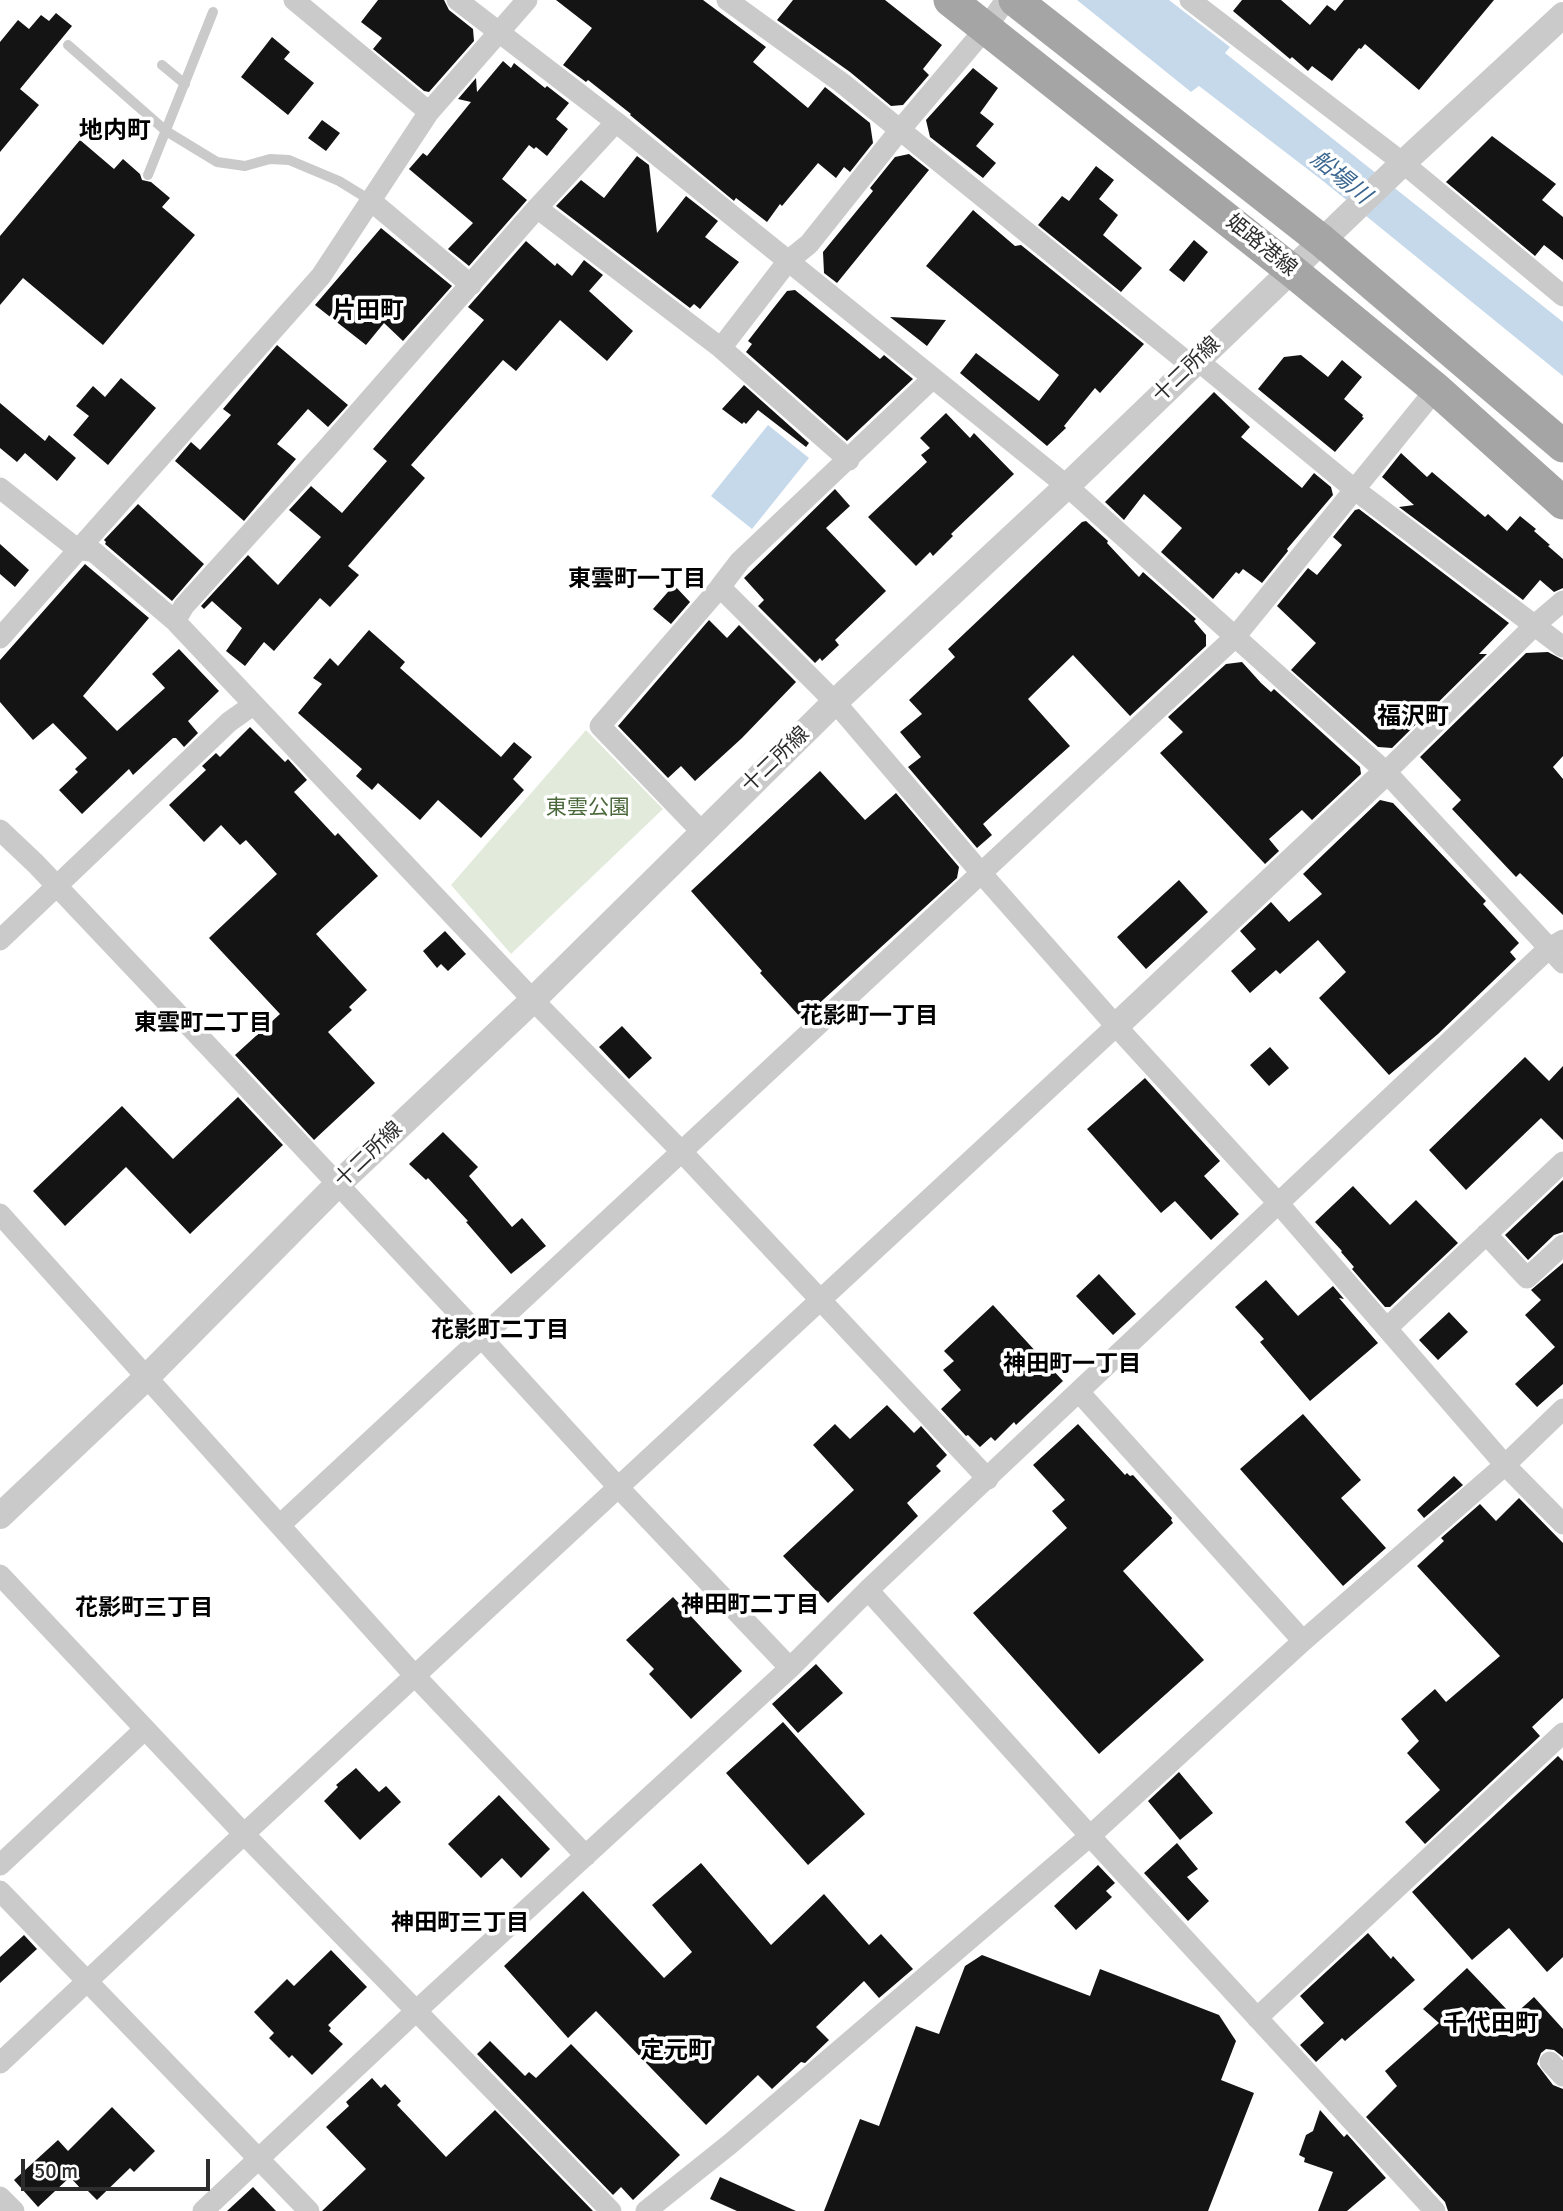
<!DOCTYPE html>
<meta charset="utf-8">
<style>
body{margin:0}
#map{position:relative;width:1563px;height:2211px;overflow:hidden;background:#fff;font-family:Signika,sans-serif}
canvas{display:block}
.scale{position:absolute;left:21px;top:2159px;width:189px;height:32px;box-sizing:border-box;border:4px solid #2d2d2d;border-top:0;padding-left:9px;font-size:21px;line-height:24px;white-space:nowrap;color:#2d2d2d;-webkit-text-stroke:5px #fff;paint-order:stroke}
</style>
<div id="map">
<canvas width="1563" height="2211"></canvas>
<div class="scale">50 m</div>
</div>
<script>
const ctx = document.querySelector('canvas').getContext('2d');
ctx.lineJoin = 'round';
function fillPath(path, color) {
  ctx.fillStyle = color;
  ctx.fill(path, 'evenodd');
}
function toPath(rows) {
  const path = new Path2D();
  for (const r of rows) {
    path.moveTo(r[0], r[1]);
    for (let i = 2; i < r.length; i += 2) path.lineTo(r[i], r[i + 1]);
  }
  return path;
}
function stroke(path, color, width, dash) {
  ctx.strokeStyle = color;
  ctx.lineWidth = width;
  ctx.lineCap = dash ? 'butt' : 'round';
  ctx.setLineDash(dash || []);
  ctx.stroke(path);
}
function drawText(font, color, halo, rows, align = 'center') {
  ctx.font = font + ' Signika,"Noto Sans JP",sans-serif';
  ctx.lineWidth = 7;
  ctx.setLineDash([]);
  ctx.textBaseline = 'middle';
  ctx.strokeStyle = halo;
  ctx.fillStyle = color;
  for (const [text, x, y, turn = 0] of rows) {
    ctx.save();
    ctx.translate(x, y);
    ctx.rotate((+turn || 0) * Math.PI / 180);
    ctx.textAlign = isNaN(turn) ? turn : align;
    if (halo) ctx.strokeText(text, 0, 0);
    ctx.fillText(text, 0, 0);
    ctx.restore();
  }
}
fillPath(toPath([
 [586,730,663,809,511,954,451,885]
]), '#e2ebdb');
fillPath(toPath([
 [1077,0,1169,0,1230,47,1225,53,1563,322,1563,376,1323,181,1199,86,1191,92],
 [768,425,809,458,752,529,711,496]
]), '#c6d9eb');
fillPath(toPath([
 [378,0,444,0,449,10,473,29,474,41,429,92,424,91,373,49,382,38,361,22],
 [556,0,703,0,766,47,753,62,808,108,825,87,870,123,873,143,850,172,844,167,836,178,818,163,782,206,780,204,767,222,736,198,734,201,630,115,631,114,588,80,586,82,563,65,592,28],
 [793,0,885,0,942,45,923,69,929,75,903,105,891,106,850,72,777,20],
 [1242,0,1281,0,1310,25,1327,5,1335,11,1344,0,1494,0,1419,90,1365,44,1361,49,1359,48,1332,81,1312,66,1308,71,1292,57,1290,59,1233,11],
 [56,13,72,26,20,89,39,105,0,152,0,42,18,20,29,29,41,15,49,21],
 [272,37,290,52,284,59,314,83,288,115,241,77],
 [503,61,511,68,514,63,545,88,547,86,569,103,556,119,568,129,547,156,536,147,534,149,529,145,502,179,527,200,469,266,448,249,473,223,409,169,423,153,427,156,471,102,458,99,476,78,477,92],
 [973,68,998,88,980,113,994,124,976,146,996,163,983,178,930,137,926,120],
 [322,120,340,133,326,151,308,138],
 [1492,136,1556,184,1542,200,1563,217,1563,260,1544,245,1535,256,1446,182],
 [80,140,114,169,123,159,140,174,142,180,151,182,170,198,162,207,195,235,103,345,23,278,0,305,0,236],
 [909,154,929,170,837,283,824,273,823,252,873,191,870,188,895,157],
 [637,156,649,165,657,233,686,196,718,221,705,237,739,262,700,309,694,304,690,308,556,206,581,180,604,198],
 [1096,166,1114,180,1099,199,1118,215,1103,235,1142,268,1121,292,1038,225,1062,196,1069,201],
 [973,210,1015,246,1021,245,1144,344,1100,393,1095,388,1064,426,1066,428,1047,446,960,373,976,353,1039,401,1059,375,926,266],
 [381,228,452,286,403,341,384,323,366,345,315,305],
 [1194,240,1208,252,1184,282,1169,270],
 [526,241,555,266,557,263,572,276,584,260,603,275,589,291,633,331,607,361,560,320,516,371,503,360,411,465,425,478,348,566,359,575,330,607,320,598,274,651,264,642,245,666,226,651,242,628,212,601,204,609,201,606,248,555,278,585,321,537,289,510,311,486,342,513,387,461,373,449,484,320,468,307],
 [795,290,880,359,884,355,913,379,847,441,746,352,752,344,748,341,772,310,787,291],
 [890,317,946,320,927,346],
 [277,345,348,405,328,427,308,409,277,444,296,459,244,521,175,461,191,442,200,450,231,415,223,409],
 [1301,355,1328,377,1342,360,1362,377,1344,399,1363,415,1362,417,1364,418,1335,452,1258,389,1284,357],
 [121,378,156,408,108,465,73,435,89,416,76,406,93,386,105,397],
 [744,385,809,443,806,447,758,410,746,424,744,422,742,424,722,409],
 [1214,392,1250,427,1241,437,1302,488,1314,473,1331,487,1333,495,1287,549,1288,551,1262,583,1243,569,1239,574,1236,572,1213,599,1161,552,1182,528,1144,494,1124,520,1105,502],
 [0,403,45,441,49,435,76,458,57,481,25,453,17,462,0,448],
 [946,413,970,438,974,433,1014,474,951,534,953,536,933,556,930,552,916,566,868,517,927,462,921,455,930,448,920,438],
 [1401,453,1427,477,1432,472,1485,517,1488,514,1507,531,1520,516,1536,529,1534,531,1550,545,1548,546,1563,559,1563,588,1554,592,1540,580,1523,600,1399,507,1414,505,1382,477],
 [835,489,850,506,826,528,886,591,835,640,839,645,822,661,820,658,815,663,758,606,764,600,744,578],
 [138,504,204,564,172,601,105,544,106,542,104,540],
 [1359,509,1509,623,1479,654,1487,654,1392,748,1378,747,1291,670,1316,643,1277,606,1308,568,1317,575,1342,545,1333,537,1355,510],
 [1086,521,1108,541,1107,543,1135,573,1139,577,1143,572,1196,619,1194,621,1206,635,1206,646,1130,716,1073,655,1028,699,1070,746,983,824,992,835,977,848,908,767,921,757,900,732,922,714,909,700,955,657,948,649,1082,522],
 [0,544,29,570,15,587,0,574],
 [85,564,149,618,83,696,117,731,165,688,152,674,179,649,219,691,188,721,198,733,184,747,176,738,173,738,133,775,129,769,82,814,59,790,78,772,75,769,87,758,53,723,33,740,0,702,0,660],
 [674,585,690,602,671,624,653,609],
 [709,620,727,638,739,625,796,682,742,738,695,781,681,766,668,778,618,726],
 [369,630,405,662,400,668,501,757,514,742,532,757,513,779,524,790,481,838,438,800,420,820,378,783,372,790,356,776,362,769,298,713,322,684,313,678,330,658,338,666],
 [1548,652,1563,660,1563,756,1553,767,1563,779,1563,915,1520,873,1516,877,1452,809,1461,800,1420,757,1526,653],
 [1242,662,1261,683,1271,692,1274,689,1360,767,1361,774,1312,820,1302,810,1269,839,1279,851,1265,864,1160,753,1183,732,1168,717,1226,664],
 [250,727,285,762,288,759,307,780,294,792,335,836,338,833,378,876,316,934,367,990,349,1007,352,1010,328,1032,375,1083,314,1140,235,1055,280,1014,209,938,277,874,246,840,240,845,221,825,204,842,169,805,206,770,202,766,216,753,220,757],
 [820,771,865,820,896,793,959,867,957,878,802,1019,760,973,762,971,691,891],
 [1380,800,1393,803,1486,901,1483,904,1519,943,1510,952,1516,959,1438,1034,1389,1075,1319,998,1346,972,1318,940,1280,974,1276,970,1250,993,1231,971,1256,949,1240,931,1271,902,1289,922,1322,894,1303,874],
 [1179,880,1208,912,1146,969,1117,937],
 [445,931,466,954,448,971,441,964,437,968,423,951],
 [622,1026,652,1058,629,1079,599,1047],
 [1270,1047,1289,1068,1269,1086,1250,1065],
 [1525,1057,1549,1081,1563,1066,1563,1140,1541,1118,1466,1190,1429,1150],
 [1145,1078,1220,1161,1204,1176,1239,1214,1211,1240,1175,1201,1161,1213,1087,1129],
 [238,1097,283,1145,190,1234,126,1167,65,1226,33,1191,122,1106,173,1159],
 [443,1132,478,1167,469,1176,512,1227,522,1218,546,1246,511,1274,466,1222,468,1221,428,1178,426,1180,409,1164],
 [1563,1180,1563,1232,1554,1235,1528,1260,1505,1235],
 [1353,1186,1390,1225,1416,1200,1458,1243,1390,1307,1385,1307,1352,1269,1354,1267,1341,1252,1342,1251,1315,1222],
 [1563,1263,1563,1384,1537,1407,1515,1384,1555,1347,1525,1315,1541,1300,1531,1290],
 [1099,1274,1136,1314,1113,1335,1076,1296],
 [1266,1280,1298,1316,1333,1286,1344,1299,1339,1298,1378,1343,1310,1401,1260,1342,1264,1339,1235,1307],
 [993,1305,1063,1381,1016,1425,1014,1422,995,1441,991,1437,980,1447,968,1435,966,1436,941,1409,961,1390,943,1370,954,1361,944,1351],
 [1449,1312,1468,1332,1438,1360,1419,1340],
 [887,1405,914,1433,921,1426,947,1455,936,1466,941,1471,907,1503,918,1516,828,1603,783,1556,854,1490,813,1445,835,1424,850,1439],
 [1303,1414,1361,1480,1341,1498,1386,1548,1343,1586,1240,1469],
 [1078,1424,1125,1475,1127,1473,1130,1476,1133,1475,1172,1518,1171,1520,1173,1523,1123,1571,1204,1660,1099,1754,973,1613,1067,1528,1052,1511,1065,1500,1033,1465],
 [1454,1476,1463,1485,1424,1518,1417,1510],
 [1519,1498,1563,1543,1563,1698,1532,1727,1540,1736,1425,1844,1405,1822,1440,1790,1407,1753,1419,1741,1401,1719,1435,1689,1446,1702,1500,1656,1417,1566,1444,1541,1441,1538,1480,1504,1496,1521],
 [673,1597,742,1671,691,1719,649,1674,654,1669,626,1640],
 [816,1664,843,1693,798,1733,772,1704],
 [783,1722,865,1814,808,1865,726,1773],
 [1558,1756,1563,1761,1563,1957,1547,1972,1509,1928,1472,1960,1412,1892],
 [356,1768,379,1792,386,1786,401,1802,360,1840,324,1801,338,1787,336,1785],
 [1179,1772,1213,1813,1180,1840,1148,1801],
 [499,1795,550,1849,521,1878,502,1858,481,1878,448,1844],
 [1177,1843,1198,1869,1187,1877,1209,1901,1188,1921,1144,1873],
 [701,1863,771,1945,824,1894,869,1945,881,1934,913,1969,879,1998,864,1981,816,2027,829,2040,805,2063,801,2062,772,2089,758,2075,706,2125,596,2011,568,2038,504,1966,583,1891,664,1978,692,1952,652,1905],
 [1098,1865,1115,1883,1106,1891,1112,1897,1076,1930,1054,1906],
 [1368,1933,1391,1959,1393,1956,1415,1980,1345,2041,1342,2038,1316,2062,1300,2045,1324,2023,1300,1996],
 [24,1935,37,1949,0,1983,0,1957],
 [331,1950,367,1987,328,2025,331,2028,329,2031,343,2044,312,2075,292,2055,289,2058,269,2038,274,2033,254,2012,287,1979,294,1986],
 [982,1955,1090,1996,1100,1969,1219,2015,1236,2041,1221,2080,1254,2093,1208,2211,824,2211,860,2119,879,2126,916,2026,939,2034,965,1966],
 [1467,1968,1513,2016,1534,1997,1563,2029,1563,2057,1554,2050,1546,2049,1541,2053,1537,2064,1553,2085,1563,2089,1563,2211,1448,2211,1445,2202,1366,2117,1397,2086,1385,2071,1439,2023,1423,2009],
 [490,2041,525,2076,529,2072,536,2078,571,2044,680,2155,633,2200,621,2187,613,2195,477,2054],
 [372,2078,381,2088,385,2084,401,2101,397,2105,446,2157,495,2110,593,2211,322,2211,366,2169,326,2127,349,2106,346,2102],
 [112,2107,155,2151,134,2172,130,2168,97,2200,84,2187,81,2189,70,2177,38,2207,14,2180,58,2140,68,2151],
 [1320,2110,1344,2137,1347,2134,1386,2178,1347,2211,1318,2211,1333,2172,1304,2162,1305,2158,1299,2155,1306,2135,1313,2131],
 [720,2177,796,2211,737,2211,710,2199],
 [253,2187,276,2211,227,2211]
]), '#141414');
stroke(toPath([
 [68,45,166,131,217,162,245,166,270,159,289,160,339,181,370,200],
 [162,65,185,84],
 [148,175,213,12]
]), '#cacaca', 10);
stroke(toPath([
 [294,0,429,112],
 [457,0,616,122,1067,486,1386,772,1563,963],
 [727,0,842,83,1192,366],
 [1190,0,1403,163,1563,296],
 [370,200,471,285],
 [537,208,721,348,849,460],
 [721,348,788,261,809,244,899,131,986,28,1006,0],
 [1197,360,1354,489,1563,647],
 [933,378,740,561,720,587,835,702,982,874,1116,1026,1279,1204,1505,1465,1563,1524],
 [0,488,77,549,94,552,175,621,533,1000,682,1152,988,1479],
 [175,621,184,606,329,446,537,208,616,122],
 [0,638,321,276,429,112,527,0],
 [1386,772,1536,624,1563,601],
 [0,830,36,864,212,1050,481,1337,619,1488,790,1668],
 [702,832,600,726,722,585],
 [0,940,229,722,253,705],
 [0,1214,415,1676,586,1856],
 [1486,1234,1527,1278,1563,1245],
 [1387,1328,1563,1162],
 [1079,1392,1303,1641],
 [280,1525,1235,637,1436,389],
 [0,1575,244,1834,611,2211],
 [868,1590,1090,1836,1435,2211],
 [0,1865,145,1729],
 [0,1891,309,2211],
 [1257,2018,1563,1733],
 [1550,2062,1563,2076],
 [0,2063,244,1834,1116,1026],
 [0,2197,14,2211],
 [203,2211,415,2012,790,1668,868,1590,1548,949,1563,940],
 [646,2211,730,2144,1090,1836,1303,1641,1505,1465,1563,1409]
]), '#cacaca', 21);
stroke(toPath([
 [1116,1026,1386,772],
 [0,1516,146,1378,337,1185,533,1000,835,702,1067,486,1403,163,1563,15]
]), '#cacaca', 26);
stroke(toPath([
 [950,0,1291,270,1436,389,1563,503],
 [1015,0,1322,241,1563,446]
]), '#a5a5a5', 33);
drawText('21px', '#2d2d2d', '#fff', [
 ["姫路港線",1261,246,39],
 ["十二所線",1187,370,-44],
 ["十二所線",776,760,-44],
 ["十二所線",369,1155,-44]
]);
drawText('21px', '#4c693b', '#fff', [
 ["東雲公園",588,808]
]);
drawText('italic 23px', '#3b668f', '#fff', [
 ["船場川",1340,178,39]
]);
drawText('bold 23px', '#000', '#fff', [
 ["東雲町一丁目",637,580],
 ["花影町一丁目",869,1017],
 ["東雲町二丁目",203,1024],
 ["花影町二丁目",500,1331],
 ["神田町一丁目",1072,1365],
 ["神田町二丁目",750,1606],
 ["花影町三丁目",144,1609],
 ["神田町三丁目",460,1924]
]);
drawText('bold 24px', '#000', '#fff', [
 ["地内町",115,132],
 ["片田町",368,312],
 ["福沢町",1413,718],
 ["千代田町",1491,2025],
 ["定元町",676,2052]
]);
</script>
